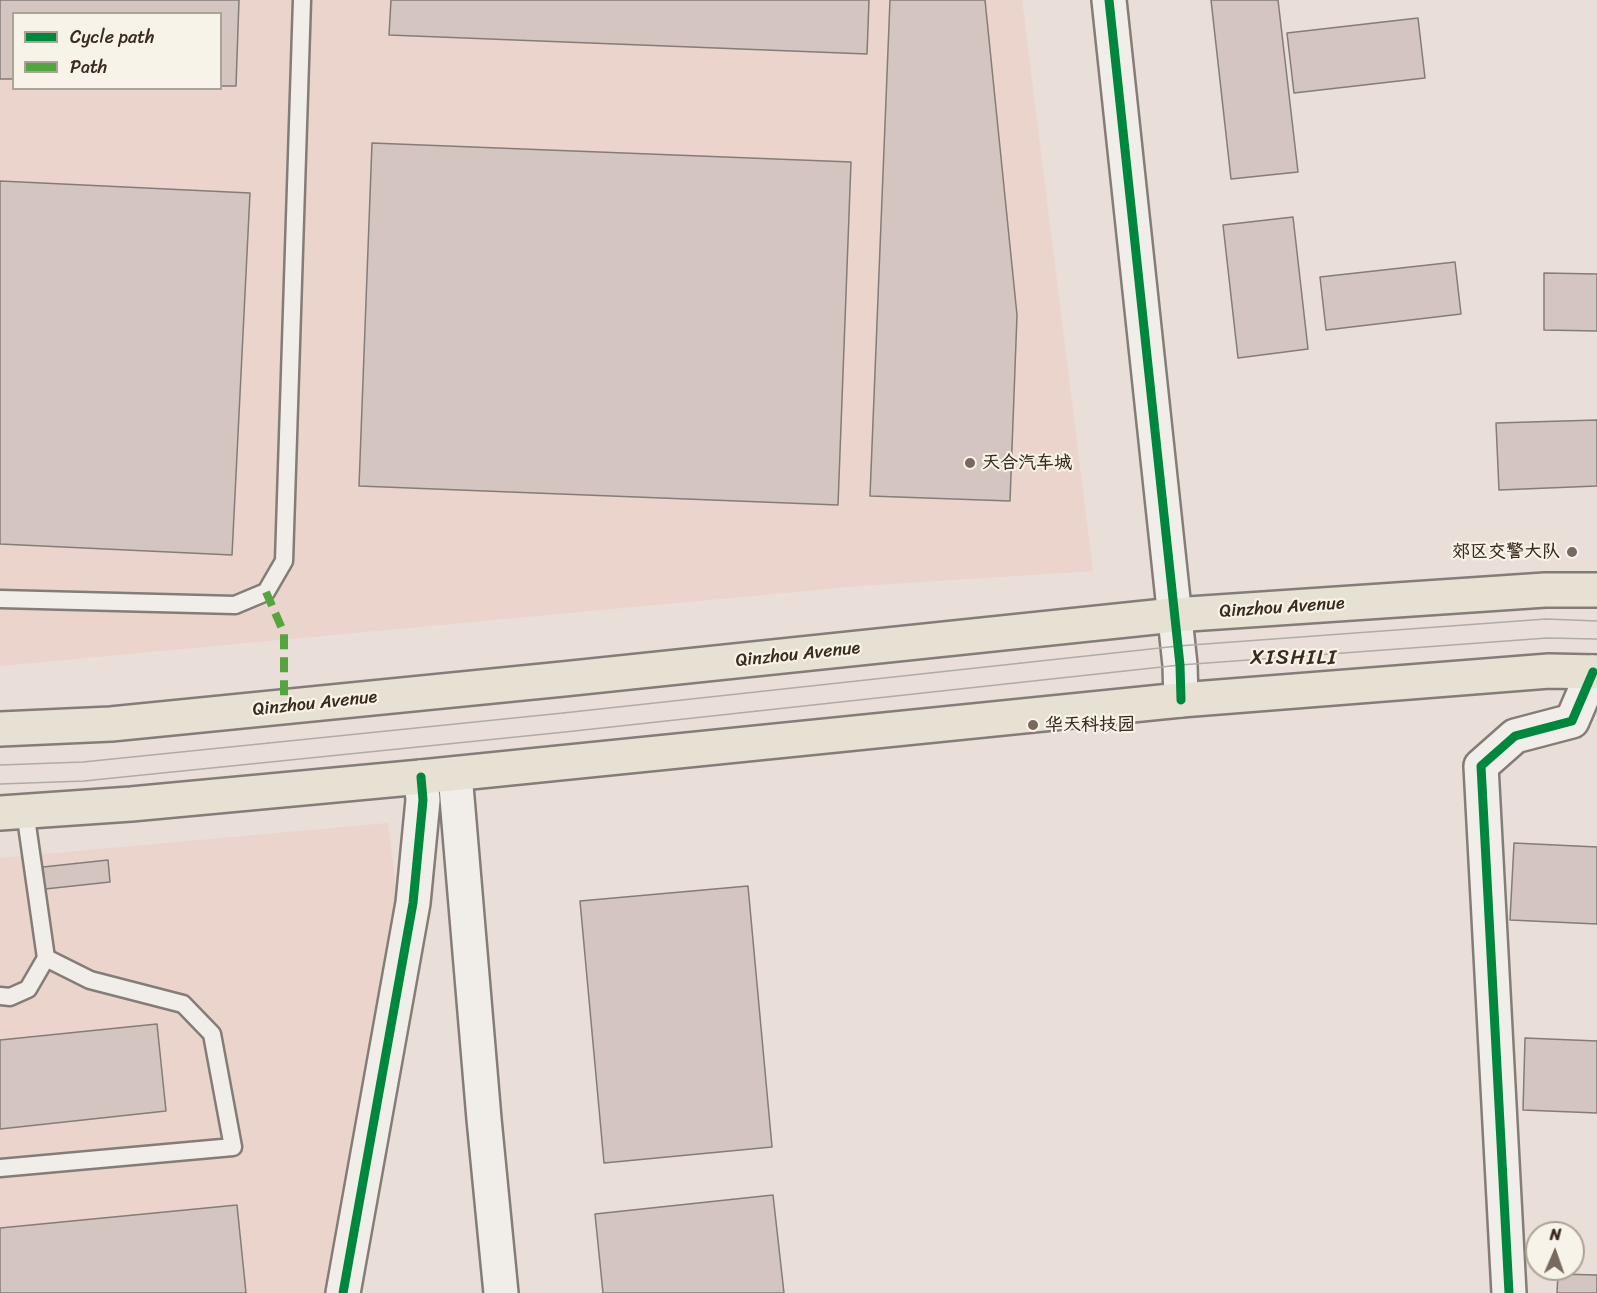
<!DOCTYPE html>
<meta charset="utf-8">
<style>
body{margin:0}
#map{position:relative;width:1597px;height:1293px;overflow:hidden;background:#e9ded8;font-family:Sriracha,sans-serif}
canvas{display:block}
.legend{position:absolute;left:12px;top:12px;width:210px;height:78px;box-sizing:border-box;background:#f7f3e8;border:2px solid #aca397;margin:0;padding:8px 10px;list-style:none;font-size:18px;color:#3b2a1e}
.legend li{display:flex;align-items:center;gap:12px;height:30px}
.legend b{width:30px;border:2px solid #aca397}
.north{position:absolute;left:1525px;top:1221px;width:60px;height:60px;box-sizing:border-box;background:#f7f3e8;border:2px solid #aca397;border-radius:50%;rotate:2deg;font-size:16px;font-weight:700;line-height:24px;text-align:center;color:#3b2a1e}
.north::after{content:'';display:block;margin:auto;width:21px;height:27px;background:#78695f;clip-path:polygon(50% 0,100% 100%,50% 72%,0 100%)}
</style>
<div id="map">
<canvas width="1597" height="1293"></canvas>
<ul class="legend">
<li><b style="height:8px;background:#00873e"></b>Cycle path</li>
<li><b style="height:8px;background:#54a441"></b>Path</li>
</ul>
<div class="north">N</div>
</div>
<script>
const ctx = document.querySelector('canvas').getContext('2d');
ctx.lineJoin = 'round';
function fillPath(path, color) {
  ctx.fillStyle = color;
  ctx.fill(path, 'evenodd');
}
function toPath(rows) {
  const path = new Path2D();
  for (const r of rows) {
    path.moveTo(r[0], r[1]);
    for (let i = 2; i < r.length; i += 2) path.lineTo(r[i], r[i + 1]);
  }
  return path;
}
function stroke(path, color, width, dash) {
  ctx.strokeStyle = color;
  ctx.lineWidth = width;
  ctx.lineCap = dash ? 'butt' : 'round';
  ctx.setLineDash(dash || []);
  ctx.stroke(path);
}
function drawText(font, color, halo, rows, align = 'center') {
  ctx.font = font + ' Sriracha,"LXGW WenKai TC",sans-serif';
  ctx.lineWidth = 4.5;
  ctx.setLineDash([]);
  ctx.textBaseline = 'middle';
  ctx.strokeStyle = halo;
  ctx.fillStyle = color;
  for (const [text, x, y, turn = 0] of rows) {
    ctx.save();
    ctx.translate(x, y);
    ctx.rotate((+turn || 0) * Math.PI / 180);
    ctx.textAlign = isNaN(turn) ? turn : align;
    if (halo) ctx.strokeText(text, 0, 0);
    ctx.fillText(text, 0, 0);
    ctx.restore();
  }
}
fillPath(toPath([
 [0,0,1022,0,1093,571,859,586,0,666],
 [14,14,220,14,220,88,14,88],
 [388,823,404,953,331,1293,0,1293,0,858]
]), '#ead4cb');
const building = toPath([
 [0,0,239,0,236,86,220,86,220,14,14,14,14,79,0,79,0,0],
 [391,0,869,0,867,54,389,35,391,0],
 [890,0,985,0,1017,315,1010,501,870,496,890,0],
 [1211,0,1278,0,1298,172,1231,179,1211,0],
 [1418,18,1425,78,1294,93,1287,33,1418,18],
 [372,143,851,162,838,505,359,486,372,143],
 [0,181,250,193,232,555,0,544,0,181],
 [1293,217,1308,349,1238,358,1223,225,1293,217],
 [1455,262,1461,314,1326,330,1320,277,1455,262],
 [1544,273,1597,274,1597,331,1544,330,1544,273],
 [1597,420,1597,486,1499,490,1496,423,1597,420],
 [1514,843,1597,847,1597,924,1510,920,1514,843],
 [108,860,110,882,45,889,43,867,108,860],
 [748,886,772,1147,604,1163,580,901,748,886],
 [157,1024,166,1111,0,1129,0,1040,157,1024],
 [1525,1038,1597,1041,1597,1113,1523,1110,1525,1038],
 [773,1195,784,1293,603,1293,595,1214,773,1195],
 [237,1205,246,1293,0,1293,0,1228,237,1205],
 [1558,1274,1597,1275,1597,1293,1557,1293,1558,1274]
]);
fillPath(building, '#d4c5c0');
stroke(building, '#847c77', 1.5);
const service = toPath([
 [0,599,235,605,266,592,284,561,302,0],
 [0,996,10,997,28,989,46,958],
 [0,1168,233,1147,212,1034,183,1004,90,980,46,958,25,811]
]);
const minor = toPath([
 [455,774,484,1119,501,1293],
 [343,1293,413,903,423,800,421,777],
 [1509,1293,1481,766,1515,736,1572,721,1593,672]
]);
const tertiary = toPath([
 [1109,0,1180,665,1181,700]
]);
const trunk = toPath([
 [0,729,111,724,563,679,1174,615,1545,590,1597,590],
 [0,813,131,804,421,777,1181,700,1549,671,1597,672]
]);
stroke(service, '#847c77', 21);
stroke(minor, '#847c77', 38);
stroke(tertiary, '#847c77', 38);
stroke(trunk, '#847c77', 38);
stroke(service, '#f1eeea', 16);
stroke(minor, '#f1eeea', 33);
stroke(tertiary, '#f1eeea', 33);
stroke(trunk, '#e7e1d3', 33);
stroke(toPath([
 [0,765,83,762,563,713,1178,646,1546,619,1597,621],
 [0,784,84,781,565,732,1180,665,1547,638,1597,639]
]), '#afaba7', 1.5);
stroke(toPath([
 [266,592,284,633,284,707]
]), '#54a441', 8, [15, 8]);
stroke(toPath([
 [1109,0,1180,665,1181,700],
 [343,1293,413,903,423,800,421,777],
 [1509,1293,1481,766,1515,736,1572,721,1593,672]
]), '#00873e', 9);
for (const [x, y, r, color] of [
 [970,463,6,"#78695f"],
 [1572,552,6,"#78695f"],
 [1033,725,6,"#78695f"]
]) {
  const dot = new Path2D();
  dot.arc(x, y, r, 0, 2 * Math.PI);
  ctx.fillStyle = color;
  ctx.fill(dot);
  stroke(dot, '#f7f3e8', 2);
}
drawText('bold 18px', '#3b2a1e', '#f7f3e8', [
 ["天合汽车城",982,463],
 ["郊区交警大队",1560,552,"right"],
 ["华天科技园",1045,725]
], 'left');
drawText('18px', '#3b2a1e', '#f7f3e8', [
 ["Qinzhou Avenue",1282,608,-4],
 ["Qinzhou Avenue",798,655,-6],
 ["Qinzhou Avenue",315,704,-6]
]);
ctx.letterSpacing = '1.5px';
drawText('21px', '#3b2a1e', '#f7f3e8', [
 ["XISHILI",1294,659]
]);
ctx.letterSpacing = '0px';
</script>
